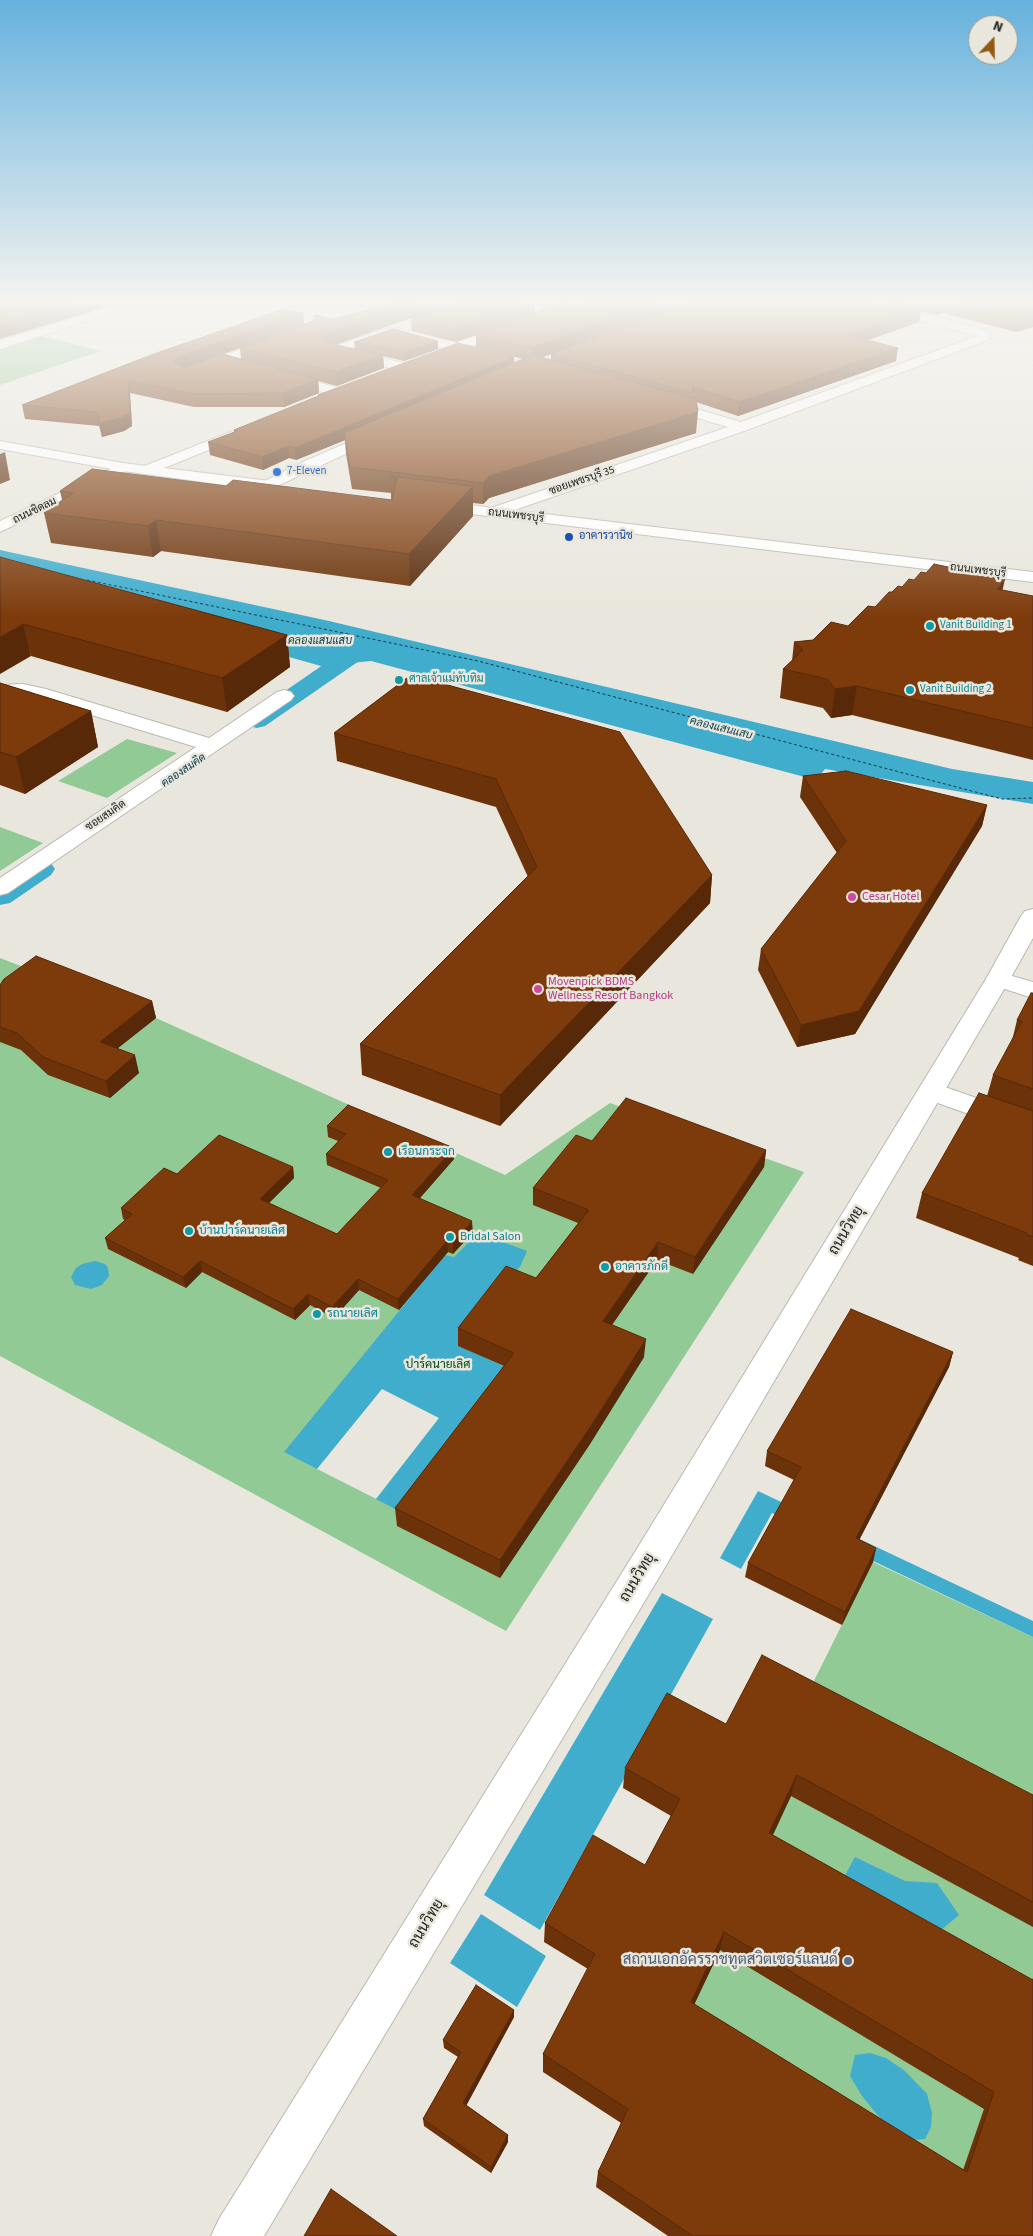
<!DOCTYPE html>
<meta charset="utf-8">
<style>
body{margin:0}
#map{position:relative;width:1033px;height:2236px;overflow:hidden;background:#e9e7dd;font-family:"Source Sans 3",sans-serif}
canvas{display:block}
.north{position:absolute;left:968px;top:15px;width:50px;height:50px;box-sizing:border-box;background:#e9e7dd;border:1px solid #9a9991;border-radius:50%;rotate:21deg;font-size:14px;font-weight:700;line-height:20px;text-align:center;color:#23231f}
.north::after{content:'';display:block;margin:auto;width:18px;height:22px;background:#925a13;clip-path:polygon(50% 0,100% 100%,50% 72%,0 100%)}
</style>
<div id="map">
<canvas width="1033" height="2236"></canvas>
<div class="north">N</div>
</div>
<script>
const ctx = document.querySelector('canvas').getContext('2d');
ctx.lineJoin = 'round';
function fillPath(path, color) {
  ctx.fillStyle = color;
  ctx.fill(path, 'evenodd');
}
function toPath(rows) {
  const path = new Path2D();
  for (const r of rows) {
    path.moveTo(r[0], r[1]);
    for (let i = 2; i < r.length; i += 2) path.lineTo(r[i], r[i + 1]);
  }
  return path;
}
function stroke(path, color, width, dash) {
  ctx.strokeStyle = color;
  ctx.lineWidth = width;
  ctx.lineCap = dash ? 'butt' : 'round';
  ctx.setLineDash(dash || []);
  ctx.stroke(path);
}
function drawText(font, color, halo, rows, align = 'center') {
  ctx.font = font + ' "Source Sans 3",Sarabun,sans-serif';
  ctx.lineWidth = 5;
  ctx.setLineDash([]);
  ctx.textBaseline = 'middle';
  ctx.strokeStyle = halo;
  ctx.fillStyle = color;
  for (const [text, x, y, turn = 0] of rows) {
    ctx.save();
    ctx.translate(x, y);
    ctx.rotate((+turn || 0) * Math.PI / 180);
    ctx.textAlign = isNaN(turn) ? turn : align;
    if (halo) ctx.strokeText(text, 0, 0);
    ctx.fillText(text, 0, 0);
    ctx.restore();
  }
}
fillPath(toPath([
 [38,335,101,351,0,385,0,347],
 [127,739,177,753,107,798,58,781],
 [0,827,43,843,0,871],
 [0,958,156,1018,505,1175,610,1103,804,1172,506,1631,0,1356],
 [873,1562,1033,1637,1033,2229,633,2017,804,1701]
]), '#92ca96');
fillPath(toPath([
 [0,550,329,621,952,769,1033,782,1033,804,825,769,816,780,371,661,321,666,0,576],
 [474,1237,490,1237,527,1251,521,1265,459,1346,514,1371,405,1514,284,1452,445,1255,454,1257],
 [95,1261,105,1264,108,1268,109,1276,106,1280,102,1285,91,1289,75,1285,71,1277,76,1268,82,1264],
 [758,1491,1033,1621,1033,1637,772,1513,741,1569,720,1558],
 [662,1593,713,1619,540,1930,484,1895],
 [855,1857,905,1881,937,1883,959,1915,928,1941,843,1879],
 [481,1914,546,1956,517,2007,450,1963],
 [870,2053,886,2058,905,2071,927,2094,932,2113,931,2127,925,2139,909,2140,891,2131,862,2096,850,2076,855,2055]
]), '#40adcd');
fillPath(toPath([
 [382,1389,439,1418,376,1499,317,1469]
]), '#e9e7dd');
fillPath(toPath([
 [367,639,375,640,378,645,375,650,265,726,257,728,249,726,245,721,249,716,359,640,367,639],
 [42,861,51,863,55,869,51,875,10,903,0,905,0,885,33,863,42,861]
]), '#40adcd');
stroke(toPath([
 [87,580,478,661,1002,799,1033,798]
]), '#0b3c4a', 1, [3, 2.5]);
const minor = toPath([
 [117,304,135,304,133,306,0,349,0,341,117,304],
 [516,304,536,304,556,309,558,312,552,316,518,306,516,304],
 [868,304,888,304,979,328,988,331,990,337,988,340,747,430,497,516,485,516,483,513,485,510,728,427,657,406,655,403,657,400,667,400,741,422,977,336,870,306,868,304],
 [389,328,395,332,393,335,348,350,408,364,409,367,408,370,403,371,344,357,343,352,334,355,328,351,330,348,389,328],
 [401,329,492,352,494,355,488,359,397,336,395,333,397,330,401,329],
 [275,337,281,341,279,344,203,373,198,374,192,370,193,367,275,337],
 [282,373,343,389,345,392,338,396,277,380,275,377,277,374,282,373],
 [379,429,384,430,386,433,384,436,273,488,263,488,260,485,263,482,305,461,379,429],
 [23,684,46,689,209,738,277,692,284,690,291,692,294,696,291,700,8,893,0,895,0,878,196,747,36,698,23,696,0,697,0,685,23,684],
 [998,972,1033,982,1033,998,989,984,986,979,989,974,998,972],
 [931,1082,1033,1118,1033,1137,921,1097,918,1091,921,1085,931,1082]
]);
const tertiary = toPath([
 [565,304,582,304,580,306,433,360,429,361,423,357,425,354,565,304],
 [243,427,248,428,250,431,248,434,152,473,147,474,142,473,140,470,142,467,243,427],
 [123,463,128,464,130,467,128,470,0,532,0,521,123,463],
 [1033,909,1033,938,1010,979,661,1574,264,2236,211,2236,219,2219,635,1552,986,979,1021,916,1025,911,1033,909]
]);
const primary = toPath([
 [0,441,123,463,270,481,275,483,278,486,275,489,270,491,123,471,0,449,0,441],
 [436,501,1033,572,1033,582,430,509,428,506,430,503,436,501]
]);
stroke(minor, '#bab8af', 2);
stroke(tertiary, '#bab8af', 2);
stroke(primary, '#bab8af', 2);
fillPath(minor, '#fff');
fillPath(tertiary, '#fff');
fillPath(primary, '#fff');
fillPath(toPath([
 [391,304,535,313,552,306,544,304,1033,304,1033,327,1016,332,943,313,938,315,921,311,919,322,868,340,896,361,738,416,696,402,696,433,489,498,483,504,473,503,473,516,410,586,161,551,153,557,51,543,44,513,62,500,60,491,226,486,391,500,391,493,352,489,346,454,345,440,296,460,289,458,263,470,210,455,208,442,234,432,234,430,318,396,318,395,514,363,523,359,476,347,476,335,456,342,412,331,411,318,445,308,425,313,335,345,355,349,354,342,438,341,438,349,404,361,383,356,384,368,337,386,318,381,319,393,284,407,194,407,130,393,132,426,124,431,102,437,99,426,25,419,22,405,303,313,304,325,333,319],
 [240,348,241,359,223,354],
 [551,354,551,360,542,357],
 [0,557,287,635,290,667,227,712,31,656],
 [914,580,1003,590,1033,596,1033,760,852,715,831,718,823,708,780,698,783,669,792,661,794,642,813,640,848,626,875,607,892,592],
 [411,675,712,875,710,903,500,1126,362,1075,360,1044,528,877,496,807,337,761,334,733],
 [0,683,91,711,98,747,25,794,0,785],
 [803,776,987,805,982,826,855,1034,797,1047,758,970,761,949,837,853,800,797],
 [0,985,152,1001,156,1018,118,1048,139,1073,110,1098,48,1075,21,1050,0,1042],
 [1033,993,1033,1266,1018,1260,1019,1258,916,1218,922,1193,987,1096,993,1075,1012,1041,1017,1020],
 [327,1126,454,1159,420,1198,473,1232,453,1254,448,1252,399,1310,359,1290,334,1318,310,1305,295,1320,202,1272,186,1288,108,1249,105,1238,125,1220,123,1219,121,1208,177,1174,293,1167,294,1178,269,1203,337,1234,381,1188,327,1165,326,1154,338,1141,328,1137],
 [592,1141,766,1150,764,1167,693,1274,657,1260,612,1325,644,1357,590,1444,500,1578,397,1526,395,1508,504,1366,458,1346,458,1328,536,1278,578,1223,533,1205,533,1188],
 [953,1352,949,1367,859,1540,876,1548,873,1562,842,1625,745,1577,748,1563,794,1480,765,1466,767,1451],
 [726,1724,1033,1795,1033,1927,791,1796,773,1835,1032,1980,1033,1978,1033,2236,668,2236,596,2187,598,2172,621,2123,543,2072,543,2054,588,1969,544,1942,545,1923,645,1865,671,1816,623,1788,625,1768],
 [720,1950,984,2109,963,2170,694,2004],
 [514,2010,514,2017,466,2105,508,2135,508,2142,491,2173,424,2126,423,2119,458,2057,444,2048,443,2040]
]), '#6c330a');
fillPath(toPath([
 [73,304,115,304,0,339,0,326],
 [416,304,459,304,425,313,334,345,322,338,324,333],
 [526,304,535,304,535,313,456,342,456,329],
 [654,304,686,304,532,361,532,348],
 [939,304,944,304,943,313,938,315],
 [921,309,919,322,846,348,848,335],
 [303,313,304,325,179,370,174,362,178,357],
 [1033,315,1033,327,1016,332,1018,320],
 [438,341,438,349,404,361,403,353],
 [898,348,896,361,738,416,739,402],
 [383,355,384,368,337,386,336,372],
 [514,357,514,368,344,433,345,440,296,460,295,448],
 [318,379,319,393,284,407,283,393],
 [128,380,130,393,132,426,124,431,102,437,100,423],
 [698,412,696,433,489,498,483,504,483,483,489,476],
 [288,446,289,458,263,470,262,457],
 [5,452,10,480,0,484,0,454],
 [473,486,473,516,410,586,409,554],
 [156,520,161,551,153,557,148,526],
 [1005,579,999,606,997,589],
 [23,624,31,656,0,674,0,637],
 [287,635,290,667,227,712,222,678],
 [857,686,852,715,831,718,835,689],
 [91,711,98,747,25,794,16,757],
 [987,805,982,826,855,1034,797,1047,801,1025],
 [712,875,710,903,500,1126,500,1095],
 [152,1001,156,1018,104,1059,100,1042],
 [135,1055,139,1073,110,1098,106,1081],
 [454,1148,454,1159,413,1206,412,1195],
 [766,1150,764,1167,693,1274,695,1257],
 [293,1167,294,1178,262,1210,260,1199],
 [472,1221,473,1232,453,1254,453,1243],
 [447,1241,448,1252,399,1310,398,1299],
 [658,1242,657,1260,602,1339,603,1321],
 [200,1261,202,1272,186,1288,183,1277],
 [358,1279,359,1290,334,1318,332,1307],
 [308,1294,310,1305,295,1320,293,1309],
 [646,1339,644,1357,590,1444,500,1578,500,1560],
 [953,1352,949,1367,853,1552,856,1538],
 [876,1548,873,1562,842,1625,845,1612],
 [797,1775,791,1796,764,1853,769,1833],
 [724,1932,720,1950,687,2020,691,2002],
 [514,2010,514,2017,464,2110,463,2103],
 [508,2135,508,2142,491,2173,491,2167]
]), '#582908');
const building = toPath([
 [0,304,73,304,0,326,0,304],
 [391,304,416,304,333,332,324,333,322,338,332,344,383,355,336,372,240,348,313,321,315,315,333,319,391,304],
 [457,304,526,304,456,329,411,318,457,304],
 [558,304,654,304,532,348,476,334,558,304],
 [686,304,902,304,921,309,848,335,898,348,739,402,692,387,693,393,551,354,686,304],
 [956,304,1033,304,1033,315,1018,320,956,304],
 [284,309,303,313,178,357,174,362,184,368,222,354,318,379,283,393,193,394,128,380,130,413,121,418,100,423,97,412,22,405,151,355,284,309],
 [393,329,438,341,403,353,354,342,393,329],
 [458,343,514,357,295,448,288,446,262,457,208,442,237,431,234,430,321,395,318,395,458,343],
 [533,355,696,399,698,412,489,476,483,483,350,467,344,433,533,355],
 [92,469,226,486,233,480,392,500,397,478,390,476,473,486,409,554,156,520,148,526,44,513,73,493,60,491,92,469],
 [0,557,287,635,222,678,23,624,0,637,0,557],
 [934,564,1005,579,997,589,1033,596,1033,728,857,686,835,689,827,679,783,669,803,650,794,642,813,640,831,622,848,626,868,606,875,607,889,592,892,592,898,586,902,587,909,579,914,580,921,572,926,573,934,564],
 [411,675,620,732,712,875,500,1095,360,1044,537,867,496,779,334,733,411,675],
 [0,683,91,711,16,757,0,752,0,683],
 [846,771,987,805,859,1011,801,1025,761,949,846,841,803,776,846,771],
 [36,956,152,1001,100,1042,135,1055,106,1081,43,1057,17,1033,0,1027,0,985,4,979,36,956],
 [1031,993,1033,993,1033,1089,993,1075,1022,1021,1017,1020,1031,993],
 [979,1093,1033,1111,1033,1237,1026,1234,1027,1233,922,1193,979,1093],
 [626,1098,766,1150,695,1257,658,1242,603,1321,646,1339,591,1426,500,1560,395,1508,514,1353,458,1328,506,1266,536,1278,589,1210,533,1188,576,1135,592,1141,626,1098],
 [348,1105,454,1148,412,1195,472,1221,453,1243,447,1241,398,1299,358,1279,332,1307,308,1294,293,1309,200,1261,183,1277,105,1238,132,1214,121,1208,164,1168,177,1174,219,1135,293,1167,260,1199,337,1234,388,1180,326,1154,346,1134,327,1126,348,1105],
 [851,1309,953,1352,856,1538,876,1548,845,1612,748,1563,801,1467,767,1451,851,1309],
 [762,1655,1033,1795,1033,1902,797,1775,769,1833,1033,1980,1033,2236,693,2236,598,2172,628,2109,543,2054,595,1954,545,1923,593,1835,645,1865,680,1799,625,1768,667,1693,726,1724,762,1655],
 [724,1932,994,2092,967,2172,691,2002,724,1932],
 [476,1985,514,2010,463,2103,508,2135,491,2167,423,2119,461,2052,443,2040,476,1985],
 [331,2189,397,2236,304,2236,331,2189]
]);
fillPath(building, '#7d3b0c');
stroke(building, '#582908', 1);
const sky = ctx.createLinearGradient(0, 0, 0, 617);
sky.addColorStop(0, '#65b1dd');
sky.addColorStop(0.49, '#f5f4f0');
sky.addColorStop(1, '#f5f4f000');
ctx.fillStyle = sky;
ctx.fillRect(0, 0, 1033, 617);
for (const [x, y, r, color] of [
 [277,472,5,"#3f7fe0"],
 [569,537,5,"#1a4fb4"],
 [930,626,5,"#0f9aa8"],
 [399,680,5,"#0f9aa8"],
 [910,690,5,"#0f9aa8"],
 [852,897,5,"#d1479c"],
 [538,989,5,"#d1479c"],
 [388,1152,5,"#0f9aa8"],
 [189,1231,5,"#0f9aa8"],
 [450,1237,5,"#0f9aa8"],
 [605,1267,5,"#0f9aa8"],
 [317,1314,5,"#0f9aa8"],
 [848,1961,5,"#5c6f8a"]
]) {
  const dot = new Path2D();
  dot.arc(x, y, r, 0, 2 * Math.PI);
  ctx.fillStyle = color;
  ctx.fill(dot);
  stroke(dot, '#e9e7dd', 2);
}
drawText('11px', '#366cbe', '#e9e7dd', [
 ["7-Eleven",287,472]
], 'left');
drawText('11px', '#23231f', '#e9e7dd', [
 ["ซอยเพชรบุรี 35",582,481,-19],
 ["ถนนชิดลม",35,511,-26],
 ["ถนนเพชรบุรี",516,516,7],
 ["ถนนเพชรบุรี",978,571,7],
 ["ซอยสมคิด",106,816,-34]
]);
drawText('11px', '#164399', '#e9e7dd', [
 ["อาคารวานิช",579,537]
], 'left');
drawText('11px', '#0d838f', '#e9e7dd', [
 ["Vanit Building 1",940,626],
 ["ศาลเจ้าแม่ทับทิม",409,680],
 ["Vanit Building 2",920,690]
], 'left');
drawText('italic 11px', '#0b3c4a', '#e9e7dd', [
 ["คลองแสนแสบ",320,642],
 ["คลองแสนแสบ",721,729,14],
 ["คลองสมคิด",184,771,-34]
]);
drawText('12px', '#b23c85', '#e9e7dd', [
 ["Cesar Hotel",862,897],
 ["Movenpick BDMS",548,982],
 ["Wellness Resort Bangkok",548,996]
], 'left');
drawText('12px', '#0d838f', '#e9e7dd', [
 ["เรือนกระจก",398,1152],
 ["บ้านปาร์คนายเลิศ",199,1231],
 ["Bridal Salon",460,1237],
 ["อาคารภักดี",615,1267],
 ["รถนายเลิศ",327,1314]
], 'left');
drawText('12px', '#004c14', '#e9e7dd', [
 ["ปาร์คนายเลิศ",438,1365]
]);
drawText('15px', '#23231f', '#e9e7dd', [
 ["ถนนวิทยุ",847,1231,-59],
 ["ถนนวิทยุ",638,1578,-59],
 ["ถนนวิทยุ",427,1924,-59]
]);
drawText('15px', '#4e5e75', '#e9e7dd', [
 ["สถานเอกอัครราชทูตสวิตเซอร์แลนด์",838,1961]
], 'right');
</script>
